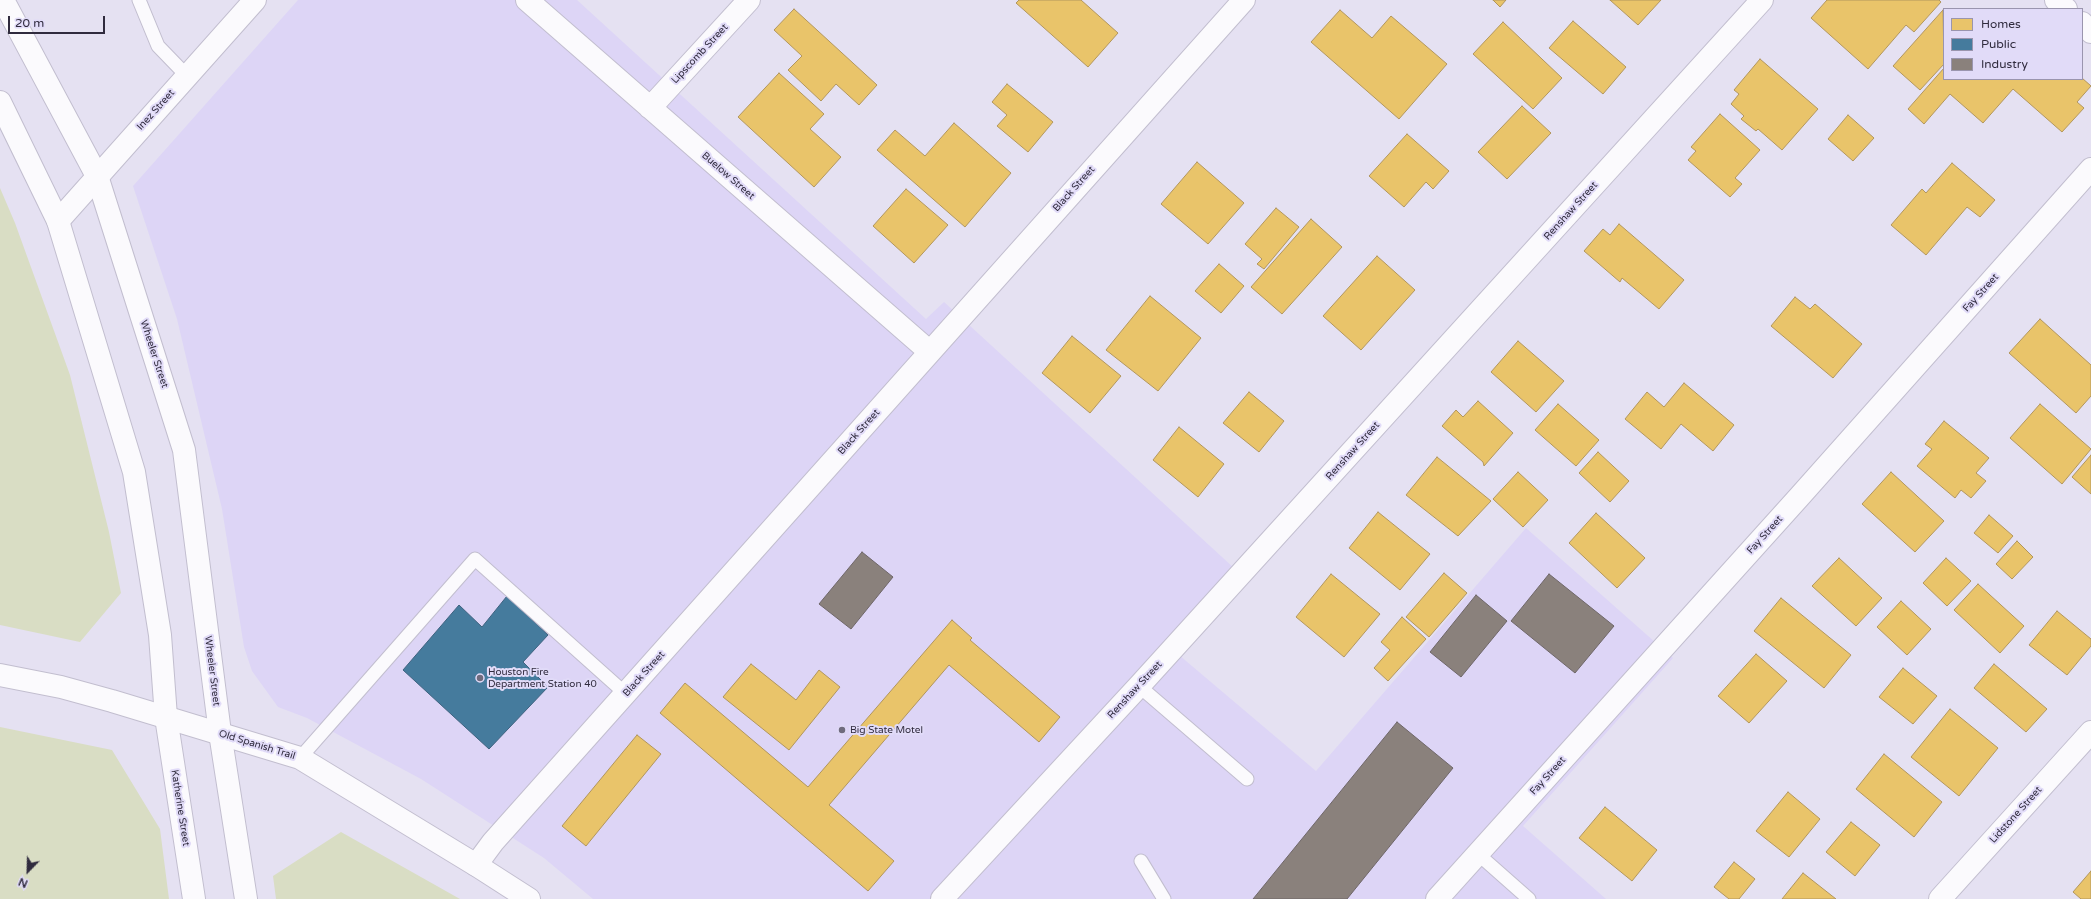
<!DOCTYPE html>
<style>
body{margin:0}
#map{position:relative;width:2091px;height:899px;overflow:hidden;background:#e5e1f2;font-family:"Varela Round",sans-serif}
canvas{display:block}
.legend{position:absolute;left:1943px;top:8px;width:140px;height:72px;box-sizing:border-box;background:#e1dbf8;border:1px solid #9a95ae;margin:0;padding:5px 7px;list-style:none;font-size:12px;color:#302b3e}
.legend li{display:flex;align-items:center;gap:8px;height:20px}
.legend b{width:20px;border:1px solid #9a95ae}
.north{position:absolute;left:8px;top:851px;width:40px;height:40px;-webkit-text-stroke:3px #e1dbf8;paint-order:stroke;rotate:203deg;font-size:11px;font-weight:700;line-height:16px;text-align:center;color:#302b3e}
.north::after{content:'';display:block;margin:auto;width:14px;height:18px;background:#302b3e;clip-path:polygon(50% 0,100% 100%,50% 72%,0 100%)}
.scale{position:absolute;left:8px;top:16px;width:97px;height:18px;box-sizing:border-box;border:2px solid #302b3e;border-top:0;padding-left:5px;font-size:12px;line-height:14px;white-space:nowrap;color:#302b3e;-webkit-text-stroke:3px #e1dbf8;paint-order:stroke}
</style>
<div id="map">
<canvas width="2091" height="899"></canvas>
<ul class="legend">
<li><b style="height:11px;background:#e9c46a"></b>Homes</li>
<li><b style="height:11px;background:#457b9d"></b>Public</li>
<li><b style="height:11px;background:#8a817c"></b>Industry</li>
</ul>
<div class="north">N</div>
<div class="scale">20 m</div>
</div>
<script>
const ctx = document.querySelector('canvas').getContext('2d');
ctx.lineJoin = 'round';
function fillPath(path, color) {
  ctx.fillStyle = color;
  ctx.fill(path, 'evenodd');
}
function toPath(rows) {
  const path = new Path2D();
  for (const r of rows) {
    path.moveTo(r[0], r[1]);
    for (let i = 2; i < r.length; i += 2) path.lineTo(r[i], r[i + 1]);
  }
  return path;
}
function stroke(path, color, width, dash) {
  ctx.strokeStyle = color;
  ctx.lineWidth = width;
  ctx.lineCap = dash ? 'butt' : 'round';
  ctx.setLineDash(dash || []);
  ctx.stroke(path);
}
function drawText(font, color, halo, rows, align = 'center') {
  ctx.font = font + ' "Varela Round",sans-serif';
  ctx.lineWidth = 4;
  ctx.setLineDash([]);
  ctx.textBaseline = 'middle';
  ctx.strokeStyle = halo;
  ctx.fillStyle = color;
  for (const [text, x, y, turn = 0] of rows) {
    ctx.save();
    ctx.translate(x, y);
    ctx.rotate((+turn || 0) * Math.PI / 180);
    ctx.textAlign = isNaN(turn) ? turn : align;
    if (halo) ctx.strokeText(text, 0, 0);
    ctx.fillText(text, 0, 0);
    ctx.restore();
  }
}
fillPath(toPath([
 [298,0,577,0,926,319,944,302,1246,579,1179,655,1316,771,1526,528,1673,658,1523,826,1606,899,593,899,544,858,421,779,307,718,278,707,252,671,244,647,222,509,177,319,133,186]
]), '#ddd5f6');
fillPath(toPath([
 [0,188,15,223,70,375,109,532,121,593,80,642,0,625],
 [0,727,112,750,160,829,169,899,0,899],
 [341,832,460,899,276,899,273,876]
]), '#d9ddc4');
const homes = toPath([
 [1019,0,1081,0,1118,33,1088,67,1016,3,1019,0],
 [1493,0,1506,0,1500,7,1493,0],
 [1610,0,1661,0,1638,25,1610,0],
 [1827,0,1939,0,1941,2,1914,32,1906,25,1868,69,1811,18,1827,0],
 [794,9,877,85,859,105,836,84,821,101,788,70,802,56,774,30,794,9],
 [1340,10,1372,38,1391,16,1447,64,1399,119,1311,42,1340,10],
 [1943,10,1944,64,1920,90,1893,66,1943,10],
 [1573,21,1626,67,1603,94,1549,48,1573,21],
 [1503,22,1562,78,1533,109,1473,54,1503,22],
 [1760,59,1818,109,1782,150,1758,129,1756,131,1741,119,1744,116,1731,104,1739,94,1734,90,1760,59],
 [1944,68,1944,79,2082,78,2091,86,2077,102,2084,108,2062,132,2013,89,1983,123,1950,94,1924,124,1908,109,1944,68],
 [779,73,824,114,810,129,841,157,814,187,738,117,779,73],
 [1007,84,1053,122,1028,152,997,126,1007,115,992,102,1007,84],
 [1522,106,1551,133,1507,179,1478,152,1522,106],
 [1720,114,1760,150,1735,178,1742,184,1730,197,1688,160,1696,151,1691,147,1720,114],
 [1848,115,1874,138,1853,161,1828,139,1848,115],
 [954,123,1011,173,965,227,877,150,895,130,925,156,954,123],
 [1407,134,1449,171,1433,189,1426,182,1404,207,1369,176,1407,134],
 [1197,162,1244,203,1208,244,1161,204,1197,162],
 [1952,163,1995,200,1980,217,1967,207,1926,255,1891,225,1922,189,1926,193,1952,163],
 [906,189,948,225,914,263,873,226,906,189],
 [1276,208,1299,227,1264,269,1257,264,1262,259,1245,244,1276,208],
 [1311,219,1342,247,1282,314,1251,287,1311,219],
 [1619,224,1684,280,1659,309,1622,278,1620,282,1584,251,1603,229,1610,235,1619,224],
 [1377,256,1415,290,1361,350,1323,316,1377,256],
 [1219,264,1244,286,1221,313,1195,291,1219,264],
 [1150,296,1201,338,1158,391,1106,350,1150,296],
 [1795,297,1810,309,1815,304,1862,344,1833,378,1771,326,1795,297],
 [2040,319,2091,365,2091,396,2076,413,2009,353,2040,319],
 [1072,336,1121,376,1090,413,1042,373,1072,336],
 [1518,341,1564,381,1536,412,1491,372,1518,341],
 [1684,383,1734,425,1713,451,1681,424,1661,449,1625,419,1647,392,1664,407,1684,383],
 [1249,392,1284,421,1259,452,1223,423,1249,392],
 [1478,401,1513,433,1484,466,1483,462,1442,426,1456,410,1463,417,1478,401],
 [1558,404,1599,440,1576,466,1535,430,1558,404],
 [2040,404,2091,449,2062,484,2010,438,2040,404],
 [1944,421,1989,458,1976,473,1986,481,1971,498,1961,490,1955,498,1917,466,1932,449,1925,444,1944,421],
 [1179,427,1224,464,1198,497,1153,460,1179,427],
 [1598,452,1629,481,1610,502,1579,473,1598,452],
 [2091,455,2091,494,2072,477,2091,455],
 [1437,457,1491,501,1458,536,1406,495,1437,457],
 [1518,472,1548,500,1523,527,1493,499,1518,472],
 [1891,472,1944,521,1915,552,1862,504,1891,472],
 [1378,512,1430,554,1400,590,1349,548,1378,512],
 [1596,513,1645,558,1617,588,1569,543,1596,513],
 [1989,515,2013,536,1998,553,1974,533,1989,515],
 [2017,541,2033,557,2012,579,1996,564,2017,541],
 [1839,558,1882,598,1856,626,1812,586,1839,558],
 [1946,558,1971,581,1947,606,1923,583,1946,558],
 [1444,573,1467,593,1429,637,1406,617,1444,573],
 [1331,574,1380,614,1344,657,1296,617,1331,574],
 [1978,584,2024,626,2000,653,1954,610,1978,584],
 [1781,598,1851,655,1824,688,1754,631,1781,598],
 [1901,601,1931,629,1907,655,1877,627,1901,601],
 [2057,611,2091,639,2091,646,2067,675,2029,645,2057,611],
 [1402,617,1426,639,1388,681,1374,668,1390,650,1381,642,1402,617],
 [952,620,972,638,970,640,1060,717,1039,742,949,665,829,805,894,861,868,891,660,713,685,683,808,787,952,620],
 [1756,654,1787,681,1749,723,1718,696,1756,654],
 [751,664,796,700,819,670,840,687,789,750,723,697,751,664],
 [1994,664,2047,709,2026,732,1974,688,1994,664],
 [1903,668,1937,696,1913,724,1879,697,1903,668],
 [1950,709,1998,748,1959,796,1911,757,1950,709],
 [637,735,661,754,586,846,562,826,637,735],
 [1884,754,1942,802,1914,837,1856,789,1884,754],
 [1788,792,1820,819,1789,857,1756,831,1788,792],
 [1605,807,1657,850,1632,881,1579,838,1605,807],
 [1851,822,1880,845,1855,876,1826,852,1851,822],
 [1734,862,1755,879,1739,899,1729,899,1714,887,1734,862],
 [2091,871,2091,899,2081,899,2073,892,2091,871],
 [1803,873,1836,899,1782,899,1803,873]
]);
fillPath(homes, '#e9c46a');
stroke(homes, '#b2965d', 1);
const public = toPath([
 [507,596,548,635,523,662,548,687,489,749,403,670,459,605,482,627,507,596]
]);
fillPath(public, '#457b9d');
stroke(public, '#3f6380', 1);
const industry = toPath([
 [862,552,893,577,851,629,819,604,862,552],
 [1549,574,1614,626,1575,673,1511,621,1549,574],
 [1476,595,1507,621,1461,677,1430,652,1476,595],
 [1397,722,1453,768,1347,899,1253,899,1397,722]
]);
fillPath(industry, '#8a817c');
stroke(industry, '#6f6769', 1);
const lane = toPath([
 [139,0,158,46,187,76],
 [1139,686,1247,779],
 [300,758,475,559,626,694],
 [1478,854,1529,899],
 [1141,861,1164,899]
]);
const street = toPath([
 [527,0,930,352],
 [2056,0,2066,9],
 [2082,23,2091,32],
 [650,108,749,0],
 [58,221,255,0],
 [166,717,194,899],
 [220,733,246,899],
 [476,865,493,842,1244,0],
 [942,899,1139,686,1762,0],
 [1437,899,1800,496,2091,169],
 [1940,899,2091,732]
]);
const secondary = toPath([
 [3,0,97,176,184,450,220,733],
 [0,102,58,221,134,472,160,635,166,717]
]);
const primary = toPath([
 [0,675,61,687,112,701,300,758,476,865,529,899]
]);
stroke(lane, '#c2becf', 15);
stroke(street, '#c2becf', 24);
stroke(secondary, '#c2becf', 24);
stroke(primary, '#c2becf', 24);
stroke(lane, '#fbfafd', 13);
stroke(street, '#fbfafd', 22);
stroke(secondary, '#fbfafd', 22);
stroke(primary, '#fbfafd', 22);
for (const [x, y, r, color] of [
 [480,678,4,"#6f6b7d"],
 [842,730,4,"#6f6b7d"]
]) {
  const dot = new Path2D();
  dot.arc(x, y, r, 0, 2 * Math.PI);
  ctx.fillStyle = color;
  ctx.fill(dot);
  stroke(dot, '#e1dbf8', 1.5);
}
drawText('10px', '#302b3e', '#e1dbf8', [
 ["Lipscomb Street",700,54,-47],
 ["Inez Street",156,110,-48],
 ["Buelow Street",728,176,41],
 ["Black Street",1074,189,-48],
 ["Renshaw Street",1571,211,-48],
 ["Fay Street",1981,293,-48],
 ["Wheeler Street",154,354,72],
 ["Black Street",859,432,-48],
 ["Renshaw Street",1353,451,-48],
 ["Fay Street",1765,535,-48],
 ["Wheeler Street",212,671,83],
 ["Black Street",644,674,-48],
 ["Renshaw Street",1135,690,-47],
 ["Old Spanish Trail",257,745,17],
 ["Fay Street",1548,776,-48],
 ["Katherine Street",180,808,81],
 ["Lidstone Street",2016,815,-48]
]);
drawText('10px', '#302b3e', '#e1dbf8', [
 ["Houston Fire",488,672],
 ["Department Station 40",488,684],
 ["Big State Motel",850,730]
], 'left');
</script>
